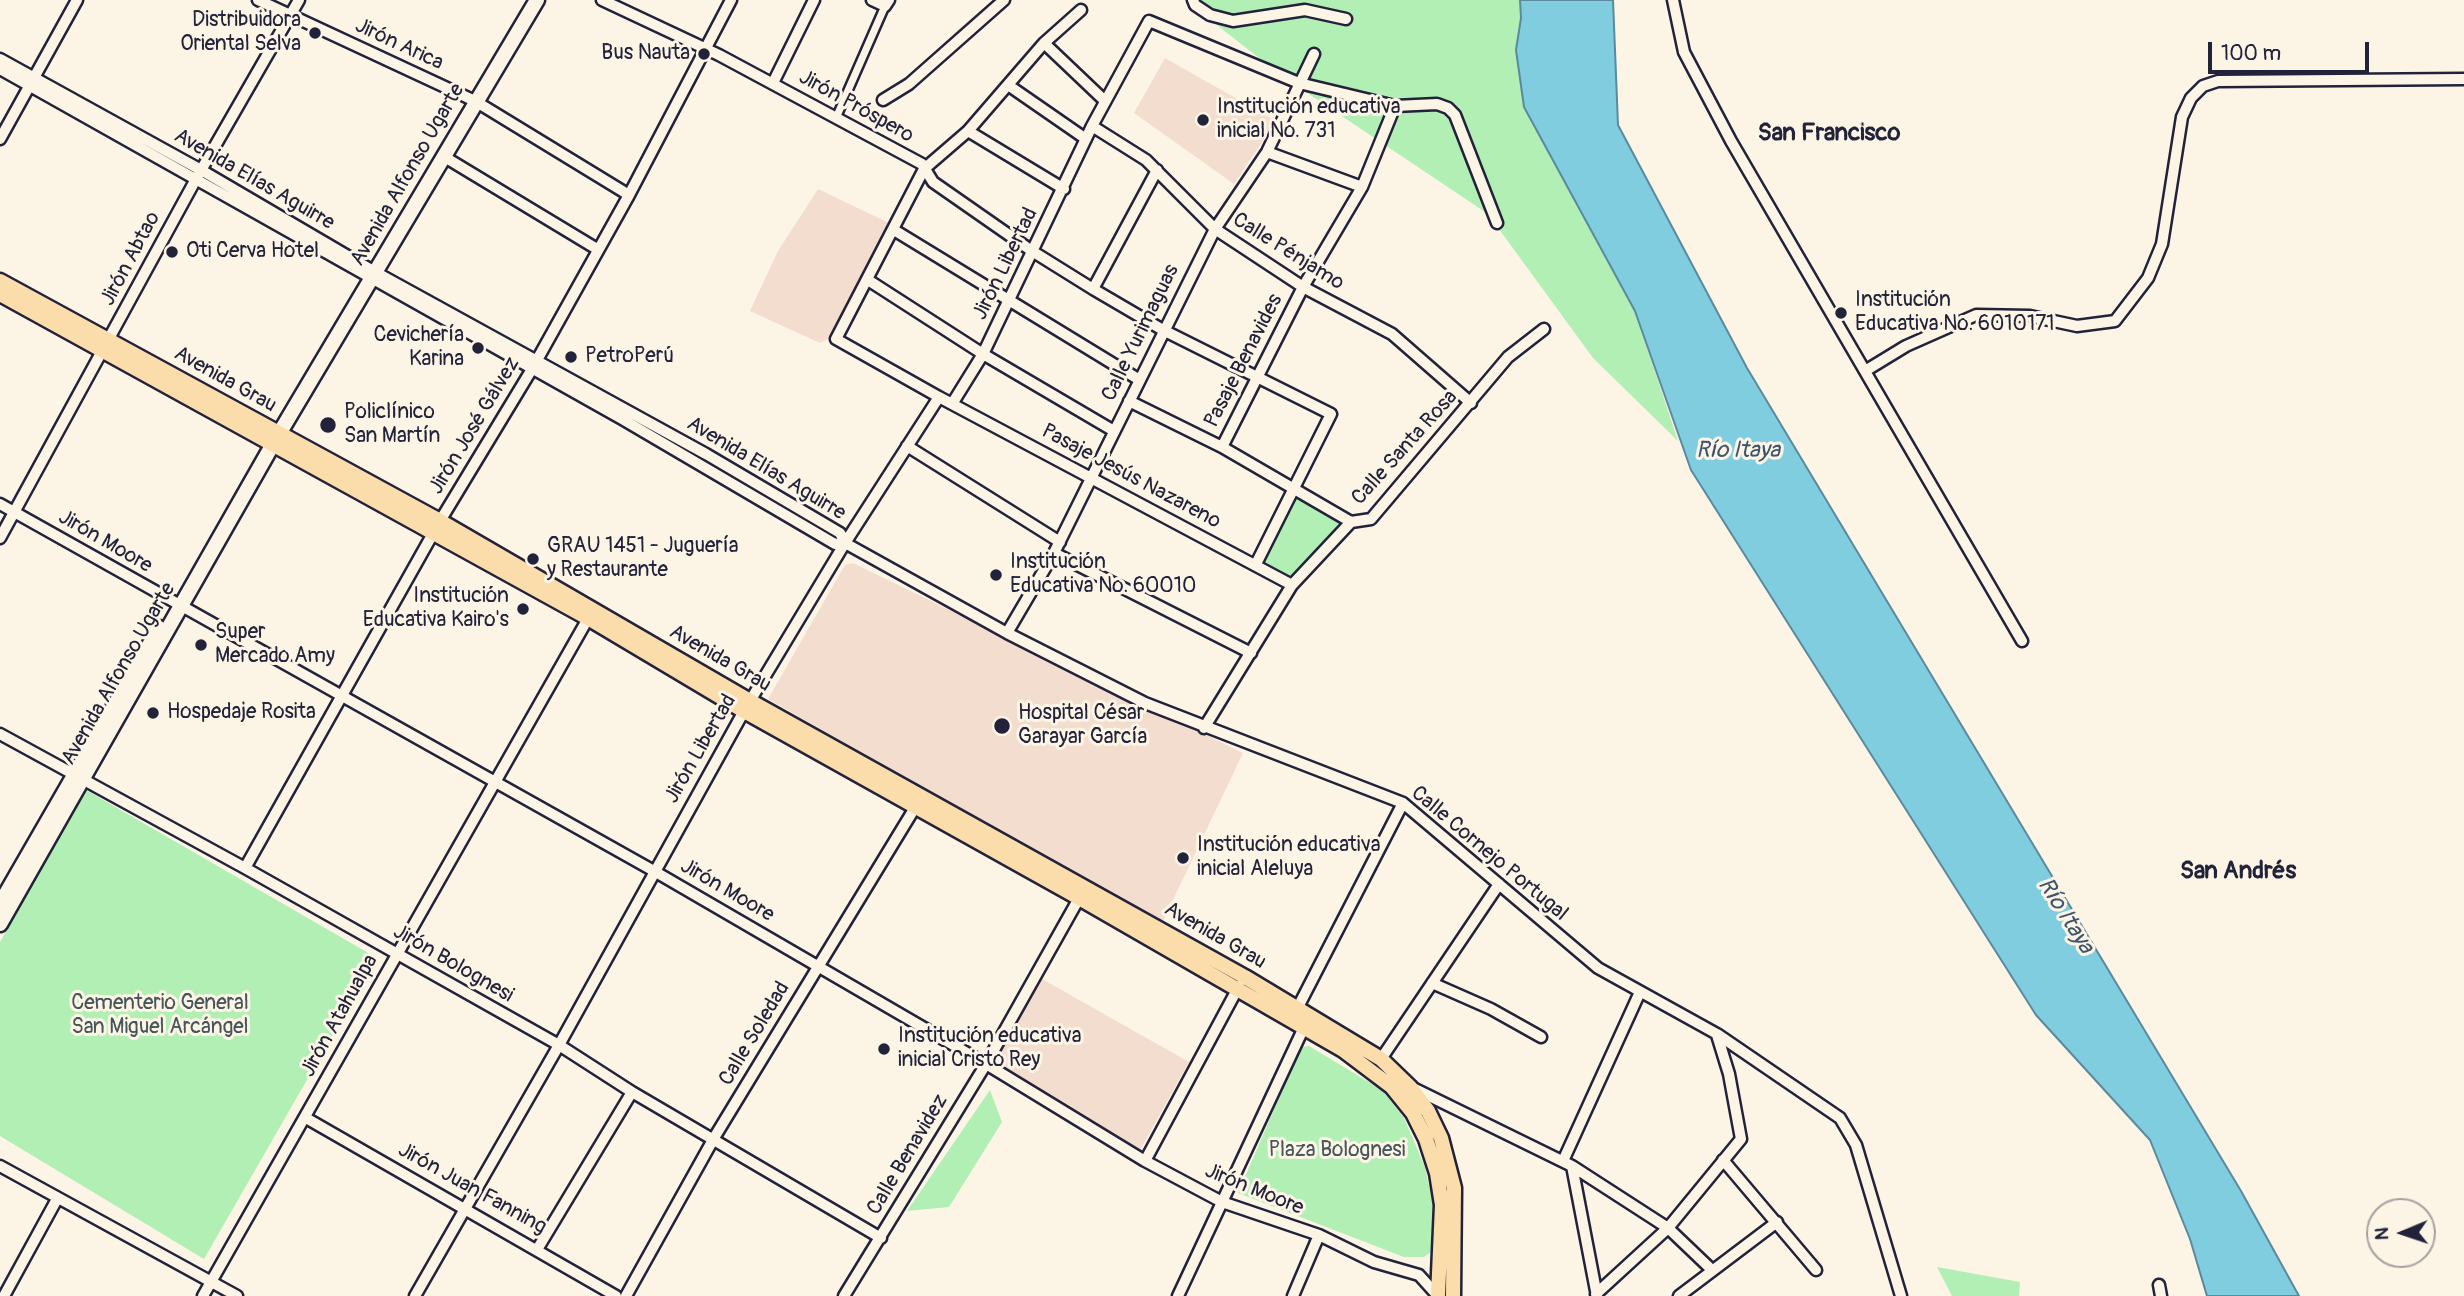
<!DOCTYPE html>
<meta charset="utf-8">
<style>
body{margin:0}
#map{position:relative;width:2464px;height:1296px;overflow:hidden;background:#fcf5e5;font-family:Pangolin,sans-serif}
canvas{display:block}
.north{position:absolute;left:2366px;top:1198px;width:70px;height:70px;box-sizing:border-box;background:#fcf5e5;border:2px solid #a5a1a1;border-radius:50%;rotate:268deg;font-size:19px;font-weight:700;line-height:28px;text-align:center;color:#22223b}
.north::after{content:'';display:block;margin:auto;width:24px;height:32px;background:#22223b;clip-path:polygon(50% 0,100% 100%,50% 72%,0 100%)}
.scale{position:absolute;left:2208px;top:42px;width:161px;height:32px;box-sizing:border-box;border:4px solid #22223b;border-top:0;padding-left:9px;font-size:21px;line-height:24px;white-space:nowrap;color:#22223b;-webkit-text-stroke:5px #fcf5e5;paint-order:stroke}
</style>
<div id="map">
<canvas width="2464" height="1296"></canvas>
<div class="north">N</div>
<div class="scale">100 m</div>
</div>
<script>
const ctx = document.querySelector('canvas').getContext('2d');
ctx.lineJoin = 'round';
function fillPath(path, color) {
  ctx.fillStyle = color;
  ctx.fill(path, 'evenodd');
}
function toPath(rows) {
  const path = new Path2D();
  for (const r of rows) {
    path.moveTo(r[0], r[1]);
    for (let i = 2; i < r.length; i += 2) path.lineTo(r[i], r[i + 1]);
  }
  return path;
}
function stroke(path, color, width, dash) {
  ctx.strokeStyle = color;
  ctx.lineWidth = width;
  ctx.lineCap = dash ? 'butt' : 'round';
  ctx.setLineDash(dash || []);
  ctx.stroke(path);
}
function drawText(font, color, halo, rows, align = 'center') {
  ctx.font = font + ' Pangolin,sans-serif';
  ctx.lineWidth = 6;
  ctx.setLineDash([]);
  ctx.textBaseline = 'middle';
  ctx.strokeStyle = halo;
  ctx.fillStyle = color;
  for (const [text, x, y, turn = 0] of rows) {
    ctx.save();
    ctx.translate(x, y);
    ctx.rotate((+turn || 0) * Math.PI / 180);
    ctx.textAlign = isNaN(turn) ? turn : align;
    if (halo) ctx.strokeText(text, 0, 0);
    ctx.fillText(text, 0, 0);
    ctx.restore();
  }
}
fillPath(toPath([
 [1165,58,1276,121,1234,184,1134,113],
 [818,189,889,223,835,335,820,343,750,311,778,251],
 [853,563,1243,753,1162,923,768,699,845,565],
 [1042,979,1189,1062,1139,1152,993,1063]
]), '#f3ddce');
fillPath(toPath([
 [1185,0,1520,0,1521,18,1516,50,1524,107,1635,311,1678,441,1593,358,1488,214,1282,76],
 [1297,495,1343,522,1291,579,1261,561],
 [86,790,377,958,204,1259,0,1136,0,942],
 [1309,1046,1382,1090,1404,1118,1425,1167,1436,1219,1435,1249,1424,1257,1404,1257,1238,1193,1301,1047],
 [990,1090,1002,1122,949,1207,907,1211],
 [1937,1267,2020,1282,2019,1296,1952,1296]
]), '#b2efb5');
const water = toPath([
 [1520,0,1613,0,1618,125,1747,368,2241,1191,2299,1296,2207,1296,2190,1239,2150,1140,2036,1015,1691,470,1635,311,1524,107,1516,50,1521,18,1520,0]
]);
fillPath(water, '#81cde0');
stroke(water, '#5b899e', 2);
const pedestrian = toPath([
 [836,118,885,6]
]);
const minor = toPath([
 [258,0,475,101,629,195],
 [602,0,719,55,922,164,933,182,1032,251,1093,289,1163,330,1331,414,1256,564],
 [872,0,885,6,889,0],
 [1193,0,1195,5,1210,15,1233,21,1305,10,1346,19],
 [1673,0,1684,52,1731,141,2022,641],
 [1044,43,1105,101],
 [0,59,201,170,375,272,706,454,840,533,845,543],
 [0,69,622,419,835,544,845,543],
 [773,83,814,0],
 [1008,85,1086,139],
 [883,100,909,84,1004,0],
 [1092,126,1146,160,1215,229,1303,287,1392,334,1471,403],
 [968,131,1064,189],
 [0,139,77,0],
 [1267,152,1362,187],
 [443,156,597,249],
 [894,230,1138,379],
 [868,280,983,354,1114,431],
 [1093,289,1157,170],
 [1865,371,1906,346,1976,315,2030,316,2077,326,2115,321,2148,278,2162,244,2182,117,2191,98,2203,86,2218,81,2464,79],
 [939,397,836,339,924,169,968,131,1044,43,1081,10],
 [1129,401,1222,447,1351,522],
 [952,404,1292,585],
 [907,446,1060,542],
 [1222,447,1303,287,1362,187,1395,106],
 [0,504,654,871,986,1064,1145,1161,1222,1202,1319,1235,1374,1262,1419,1275,1438,1296],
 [0,538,196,179,299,0],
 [845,543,1007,633,1145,703,1403,803,1598,968,1717,1034,1840,1118,1856,1145,1901,1296],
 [1054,553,1251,653],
 [1007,633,1054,553,1215,229,1267,152,1314,54],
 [1204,728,1292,585,1351,522,1371,519,1508,357,1544,329],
 [0,734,245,868,559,1045,632,1092,881,1238],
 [245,868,440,521,532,369,629,195,731,0],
 [1432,983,1491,1009,1541,1037],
 [1296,1011,1403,803],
 [1381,1059,1499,884],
 [1413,1088,1572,1166,1668,1228,1712,1270],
 [306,1118,616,1296],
 [1723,1160,1816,1270],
 [1145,1161,1239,986],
 [1563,1161,1640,992],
 [0,1166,237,1296],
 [1572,1166,1597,1296],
 [538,1248,632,1092],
 [2159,1285,2161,1296],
 [1596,1294,1668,1228,1741,1139,1729,1074,1717,1035],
 [4,1296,57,1199],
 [203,1296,590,615],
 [415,1296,559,1045,744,711,845,543,939,397,952,404,983,354,1092,126,1149,21,1299,83,1395,106,1437,104,1448,108,1455,115,1497,223],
 [626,1296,714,1138,919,801],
 [844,1296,986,1064,1082,893],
 [1178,1296,1306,1023],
 [1293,1296,1319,1235],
 [1679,1296,1777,1222]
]);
const secondary = toPath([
 [0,904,159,628],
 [0,924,273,444,537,0]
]);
const primary = toPath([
 [0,281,440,521,750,701,1245,977,1381,1059,1410,1087,1428,1111,1441,1138,1454,1188,1453,1296],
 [0,294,588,618,744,711,1079,898,1343,1050,1392,1087,1413,1113,1426,1139,1437,1173,1442,1205,1438,1296]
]);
stroke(pedestrian, '#22223b', 12);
stroke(minor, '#22223b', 15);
stroke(secondary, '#22223b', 19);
stroke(primary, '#22223b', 19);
stroke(pedestrian, '#fcf5e5', 7);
stroke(minor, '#fcf5e5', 10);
stroke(secondary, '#fcf5e5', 14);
stroke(primary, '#fbdcab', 14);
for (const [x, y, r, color] of [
 [315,33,7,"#22223b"],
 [704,54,7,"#22223b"],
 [1203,120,7,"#22223b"],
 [172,252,7,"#22223b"],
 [1841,313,7,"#22223b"],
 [478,348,7,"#22223b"],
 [571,357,7,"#22223b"],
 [328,425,9,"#22223b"],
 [533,559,7,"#22223b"],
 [996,575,7,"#22223b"],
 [523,609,7,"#22223b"],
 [201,645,7,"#22223b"],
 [153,713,7,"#22223b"],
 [1002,726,9,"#22223b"],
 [1183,858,7,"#22223b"],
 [884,1049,7,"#22223b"]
]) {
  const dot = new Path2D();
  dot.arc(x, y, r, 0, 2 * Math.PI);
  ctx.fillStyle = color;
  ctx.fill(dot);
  stroke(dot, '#fcf5e5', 2.5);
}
drawText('21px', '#22223b', '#fcf5e5', [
 ["Distribuidora",301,21,"right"],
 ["Oriental Selva",301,45,"right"],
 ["Bus Nauta",690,54,"right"],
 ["Institución educativa",1217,108],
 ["inicial No. 731",1217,132],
 ["Oti Cerva Hotel",186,252],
 ["Institución",1855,301],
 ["Educativa No. 6010171",1855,325],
 ["Cevichería",464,336,"right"],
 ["Karina",464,360,"right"],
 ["PetroPerú",585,357],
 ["Policlínico",344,413],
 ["San Martín",344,437],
 ["GRAU 1451 - Juguería",547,547],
 ["y Restaurante",547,571],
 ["Institución",1010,563],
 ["Educativa No. 60010",1010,587],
 ["Institución",509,597,"right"],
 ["Educativa Kairo's",509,621,"right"],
 ["Super",215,633],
 ["Mercado Amy",215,657],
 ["Hospedaje Rosita",167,713],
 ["Hospital César",1018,714],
 ["Garayar García",1018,738],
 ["Institución educativa",1197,846],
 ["inicial Aleluya",1197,870],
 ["Institución educativa",898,1037],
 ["inicial Cristo Rey",898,1061]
], 'left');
drawText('21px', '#22223b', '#fcf5e5', [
 ["Jirón Arica",399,45,25],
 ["Jirón Próspero",856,107,29],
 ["Avenida Alfonso Ugarte",408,175,-60],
 ["Avenida Elías Aguirre",254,180,30],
 ["Calle Pénjamo",1288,252,32],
 ["Jirón Abtao",131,259,-62],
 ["Jirón Libertad",1006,264,-64],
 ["Calle Yurimaguas",1141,333,-64],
 ["Pasaje Benavides",1244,361,-63],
 ["Avenida Grau",225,380,29],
 ["Jirón José Gálvez",475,426,-59],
 ["Calle Santa Rosa",1405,448,-48],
 ["Avenida Elías Aguirre",766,469,31],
 ["Pasaje Jesús Nazareno",1131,477,28],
 ["Jirón Moore",105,542,30],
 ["Avenida Grau",720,659,30],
 ["Avenida Alfonso Ugarte",119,674,-60],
 ["Jirón Libertad",701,749,-60],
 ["Calle Cornejo Portugal",1489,854,40],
 ["Jirón Moore",727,891,30],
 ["Avenida Grau",1215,936,30],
 ["Jirón Bolognesi",453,964,30],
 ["Jirón Atahualpa",340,1016,-61],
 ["Calle Soledad",755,1034,-59],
 ["Calle Benavidez",908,1155,-59],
 ["Jirón Juan Fanning",472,1189,29],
 ["Jirón Moore",1254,1190,22]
]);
drawText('21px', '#46555a', '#fcf5e5', [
 ["Cementerio General",160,1004],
 ["San Miguel Arcángel",160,1028],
 ["Plaza Bolognesi",1337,1151]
]);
drawText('italic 23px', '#3e556d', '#fcf5e5', [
 ["Río Itaya",1738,451],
 ["Río Itaya",2065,916,58]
]);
drawText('bold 24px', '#22223b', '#fcf5e5', [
 ["San Francisco",1829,134],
 ["San Andrés",2238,872]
]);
</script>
